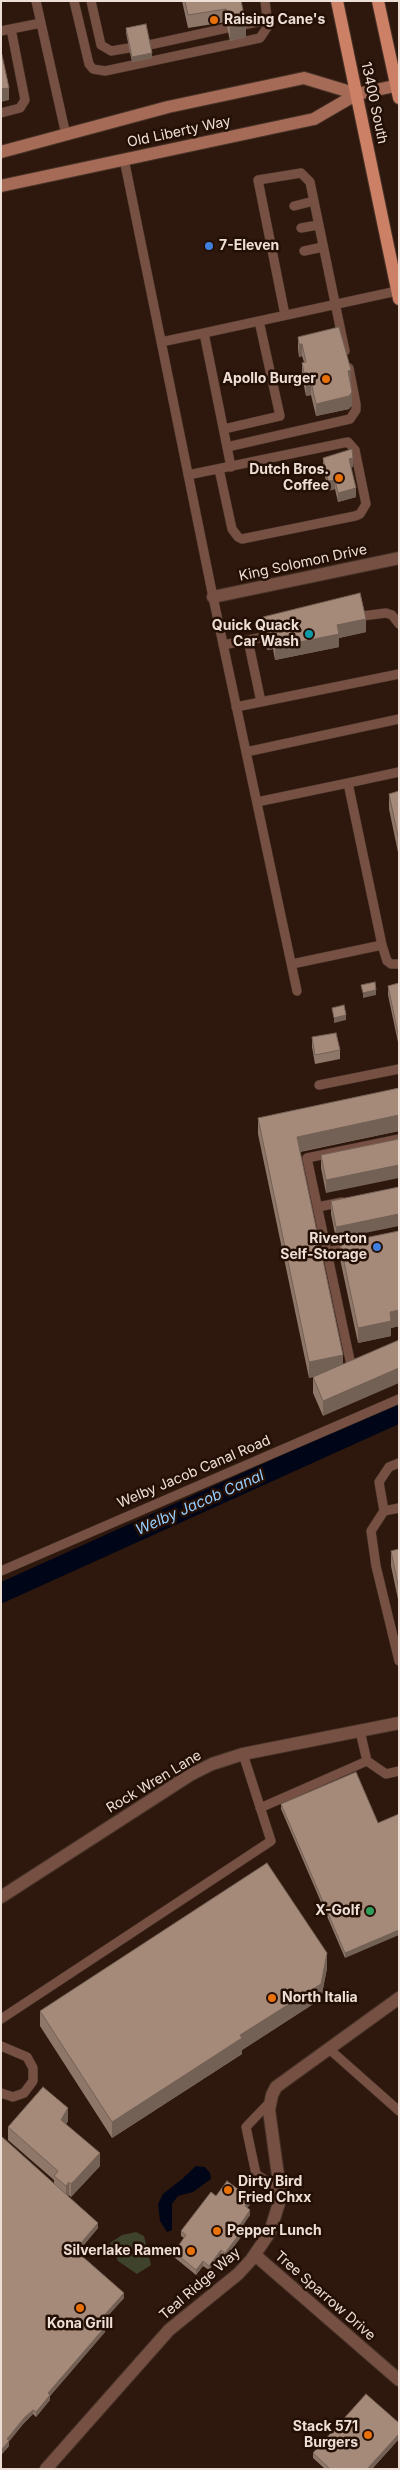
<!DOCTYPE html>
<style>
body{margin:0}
#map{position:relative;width:400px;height:2470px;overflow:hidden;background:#2e180d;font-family:Inter,sans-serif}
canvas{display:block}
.frame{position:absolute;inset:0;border:2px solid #edded6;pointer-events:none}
</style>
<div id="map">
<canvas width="400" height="2470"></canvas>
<div class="frame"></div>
</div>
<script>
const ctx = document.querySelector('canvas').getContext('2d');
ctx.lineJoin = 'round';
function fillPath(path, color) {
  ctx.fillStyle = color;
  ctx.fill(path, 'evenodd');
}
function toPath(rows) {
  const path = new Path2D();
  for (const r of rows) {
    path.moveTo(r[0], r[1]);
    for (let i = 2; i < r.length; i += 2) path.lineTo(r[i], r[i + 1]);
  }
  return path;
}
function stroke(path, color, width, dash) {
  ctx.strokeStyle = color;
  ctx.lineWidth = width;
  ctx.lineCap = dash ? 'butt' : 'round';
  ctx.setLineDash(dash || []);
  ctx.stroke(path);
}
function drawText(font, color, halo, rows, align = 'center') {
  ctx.font = font + ' Inter,sans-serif';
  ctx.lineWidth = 5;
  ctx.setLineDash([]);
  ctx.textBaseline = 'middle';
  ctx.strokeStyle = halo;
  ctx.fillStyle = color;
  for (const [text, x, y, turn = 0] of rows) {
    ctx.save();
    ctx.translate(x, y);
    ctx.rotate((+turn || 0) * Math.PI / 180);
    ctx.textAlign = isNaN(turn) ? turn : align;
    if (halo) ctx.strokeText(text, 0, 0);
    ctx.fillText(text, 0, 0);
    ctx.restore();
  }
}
fillPath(toPath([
 [136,2232,144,2236,151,2265,137,2274,118,2261,110,2243,122,2235]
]), '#40432c');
fillPath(toPath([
 [196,2166,205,2167,210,2173,211,2179,193,2192,178,2196,172,2204,172,2230,167,2232,160,2221,158,2204,163,2194,182,2179]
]), '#000617');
stroke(toPath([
 [1,1593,399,1413]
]), '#000617', 20);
const lane = toPath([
 [36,1,66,135],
 [74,1,89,64,93,69,105,71,260,38,268,26,265,1],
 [91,1,101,45,111,51,129,48],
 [243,25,268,20],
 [1,31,41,23],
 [149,45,227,28],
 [1,113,20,108,25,100,11,29],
 [124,159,213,597,297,991],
 [294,206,314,201],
 [301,228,318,225],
 [304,251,323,247],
 [285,315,258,180,301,173,310,182,345,351],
 [204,333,397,291],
 [161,342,204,333,231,467],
 [224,429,280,416,259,321],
 [227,447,350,419,356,410,356,404,349,368],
 [188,475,348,442,355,450,366,504,360,514,355,516,242,539,238,537,232,529,219,469],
 [362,616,386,613,392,615,399,624],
 [248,640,261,702],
 [223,645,264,637],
 [236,707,399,674],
 [246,752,399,719],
 [348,783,399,772],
 [257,802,348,783,382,945,292,964],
 [382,945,387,961,391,964,399,964],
 [319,1085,399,1069],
 [318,1207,342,1202],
 [327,1252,351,1247],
 [358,1363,351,1365,307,1158,399,1139],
 [399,1463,389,1467,379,1482,384,1511,399,1508],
 [384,1511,371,1531,376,1566,399,1661],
 [1,1571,399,1399],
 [367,1761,386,1774,399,1771],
 [260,1808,367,1761,360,1731],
 [1,2019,271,1841,243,1754],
 [1,2046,27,2057,33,2068,33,2081,24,2093,13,2097,1,2093],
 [328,2048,399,2111],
 [270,2102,246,2127,256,2174,280,2190]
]);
const street = toPath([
 [213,597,399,558],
 [1,1897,190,1775,212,1764,243,1754,399,1723],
 [255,2255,399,2380],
 [46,2469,169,2330,238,2274,251,2260,270,2232,279,2203,280,2190,269,2110,272,2095,276,2087,399,1998]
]);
const secondary = toPath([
 [1,152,168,107,304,78,357,94],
 [1,186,314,119,357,94,399,85]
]);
const primary = toPath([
 [337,1,399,299],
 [378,1,399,98]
]);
stroke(lane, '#493429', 10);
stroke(street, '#493429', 14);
stroke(secondary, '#493429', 14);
stroke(primary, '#493429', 14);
stroke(lane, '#755043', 9);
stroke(street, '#755043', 12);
stroke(secondary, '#a66b56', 12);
stroke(primary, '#cc8065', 12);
fillPath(toPath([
 [182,1,241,1,246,37,230,41,226,22,188,28],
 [126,28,152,58,132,62,126,33],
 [298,337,351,383,352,405,349,409,316,416,311,395,306,396,302,376,302,363,304,362,302,356,299,357,298,349],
 [323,458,353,467,351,467,356,497,338,502,335,489,328,491,323,467],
 [263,617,366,632,339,638,339,647,275,660,273,649,267,650,263,629],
 [399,791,399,857,389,809,389,794],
 [399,983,399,1047,388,995,388,986],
 [312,1037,340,1050,340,1059,315,1064,312,1047],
 [399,1088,399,1131,300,1152,343,1355,323,1416,313,1393,313,1377,315,1376,309,1378,258,1134,258,1118],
 [399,1139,326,1193,321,1168,321,1155],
 [399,1187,336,1239,331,1214,331,1201],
 [399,1231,399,1326,391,1328,391,1336,358,1343,340,1259,340,1243],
 [399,1549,399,1604,391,1566,391,1551],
 [356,1772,345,1958,281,1809,281,1804],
 [327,1968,321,1999,242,2050,242,2054,112,2138,40,2026,40,2011],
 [68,2121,66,2124,100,2166,71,2197,69,2195,68,2196,98,2228,78,2252,124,2298,101,2323,105,2332,50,2396,50,2400,36,2417,33,2414,24,2423,9,2441,9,2446,1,2455,54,2184,54,2180,8,2140,8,2127],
 [216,2196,251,2203,247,2208,250,2215,242,2226,244,2233,225,2258,221,2255,209,2270,203,2266,196,2275,174,2257,174,2252,184,2238,181,2236,181,2231],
 [399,2439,372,2469,325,2469,313,2458,313,2453]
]), '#8e7769');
fillPath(toPath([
 [246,24,246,37,230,41,230,28],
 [152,53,152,58,132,62,132,57],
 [9,88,9,100,1,102,1,89],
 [299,344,302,344,302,356,299,357],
 [351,370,351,383,348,371],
 [311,382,311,395,306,396,306,383],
 [352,392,352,405,349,409,316,416,316,404],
 [353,458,353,467,349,468,349,459],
 [335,480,335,489,328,491,328,481],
 [356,488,356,497,338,502,338,493],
 [366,619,366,632,339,638,339,647,275,660,275,647,337,625],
 [273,636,273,649,267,650,267,637],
 [376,990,376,995,363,998,363,993],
 [346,1015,346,1020,334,1023,334,1018],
 [399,1115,399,1131,297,1152,297,1137],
 [399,1165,399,1178,326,1193,326,1180],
 [399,1214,399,1226,336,1239,336,1227],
 [399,1310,399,1326,391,1328,391,1336,358,1343,358,1328,390,1312],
 [343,1355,343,1370,309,1378,309,1362],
 [399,1368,399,1383,323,1416,323,1401],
 [399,1930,399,1935,345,1958,345,1953],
 [327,1953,327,1968,321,1999,242,2050,242,2054,112,2138,112,2122,240,2035],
 [68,2108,68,2121,61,2133,61,2120],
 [100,2153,100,2166,71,2197,71,2184],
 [69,2182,69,2195,66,2198,66,2186],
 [251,2199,251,2203,245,2211,245,2206],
 [250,2210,250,2215,240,2230,240,2225],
 [98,2223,98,2228,75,2255,75,2250],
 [244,2228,244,2233,225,2258,225,2253],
 [221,2250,221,2255,209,2270,209,2266],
 [203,2261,203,2266,196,2275,196,2270],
 [124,2293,124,2298,99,2326,99,2321],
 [105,2327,105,2332,50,2396,50,2400,36,2417,36,2412,48,2393],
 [33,2410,33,2414,24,2423,8,2443,9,2441,9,2446,1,2455,1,2450,7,2439,24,2418],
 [399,2434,399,2439,372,2469,367,2469]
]), '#746155');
const building = toPath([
 [185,1,241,1,246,24,230,28,226,9,188,15,185,1],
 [146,24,152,53,132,57,126,28,146,24],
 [2,55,9,88,1,89,1,56,2,55],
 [339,327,351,370,348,371,352,392,349,396,316,404,311,382,306,383,302,363,306,362,302,344,299,344,298,337,339,327],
 [352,449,353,458,349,459,356,488,338,493,335,480,328,481,323,458,352,449],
 [360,593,366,619,337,625,339,634,275,647,273,636,267,637,263,617,360,593],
 [399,791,399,841,389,794,399,791],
 [375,982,376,990,363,993,361,985,375,982],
 [399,983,399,1038,388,986,399,983],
 [344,1005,346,1015,334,1018,332,1008,344,1005],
 [336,1033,340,1050,315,1055,312,1037,336,1033],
 [399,1088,399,1115,297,1137,343,1355,309,1362,258,1118,399,1088],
 [399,1139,399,1165,326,1180,321,1155,399,1139],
 [399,1187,399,1214,336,1227,331,1201,399,1187],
 [399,1231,399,1310,390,1312,391,1321,358,1328,340,1243,399,1231],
 [399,1340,399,1368,323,1401,313,1377,399,1340],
 [399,1549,399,1589,391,1551,399,1549],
 [356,1772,378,1823,399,1814,399,1930,345,1953,281,1804,356,1772],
 [267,1863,327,1953,321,1984,240,2035,242,2038,112,2122,40,2011,267,1863],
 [43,2087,68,2108,61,2120,100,2153,71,2184,69,2182,66,2186,54,2176,58,2171,8,2127,43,2087],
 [1,2136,98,2223,75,2250,124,2293,99,2321,105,2327,48,2393,50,2395,36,2412,33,2410,24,2418,7,2439,9,2441,1,2450,1,2136],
 [227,2181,251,2199,245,2206,250,2210,240,2225,244,2228,225,2253,221,2250,209,2266,203,2261,196,2270,174,2252,186,2235,181,2231,211,2192,216,2196,227,2181],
 [366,2394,399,2423,399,2434,367,2469,330,2469,313,2453,366,2394]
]);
fillPath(building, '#a58a7a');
stroke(building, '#746155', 1);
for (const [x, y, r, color] of [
 [214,20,5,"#e8710a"],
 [209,246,5,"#3f7fe0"],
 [326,379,5,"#e8710a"],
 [339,478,5,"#e8710a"],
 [309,634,5,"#0f9aa8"],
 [377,1247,5,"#3f7fe0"],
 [370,1911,5,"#2e9e5b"],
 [272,1998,5,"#e8710a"],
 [228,2190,5,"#e8710a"],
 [217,2231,5,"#e8710a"],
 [191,2251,5,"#e8710a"],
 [80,2308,5,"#e8710a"],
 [368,2435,5,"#e8710a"]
]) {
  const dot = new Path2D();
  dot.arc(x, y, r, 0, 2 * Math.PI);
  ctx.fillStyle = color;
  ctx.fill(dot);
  stroke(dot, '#240f05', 2);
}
drawText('bold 14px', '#edded6', '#240f05', [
 ["Raising Cane's",224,20,"left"],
 ["7-Eleven",219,246,"left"],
 ["Apollo Burger",316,379],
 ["Dutch Bros.",329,470],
 ["Coffee",329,486],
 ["Quick Quack",299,626],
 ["Car Wash",299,642],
 ["Riverton",367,1239],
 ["Self-Storage",367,1255],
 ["X-Golf",360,1911],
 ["North Italia",282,1998,"left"],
 ["Dirty Bird",238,2182,"left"],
 ["Fried Chxx",238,2198,"left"],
 ["Pepper Lunch",227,2231,"left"],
 ["Silverlake Ramen",181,2251],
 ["Kona Grill",80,2324,"center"],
 ["Stack 571",358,2427],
 ["Burgers",358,2443]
], 'right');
drawText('14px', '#edded6', '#240f05', [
 ["13400 South",374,103,78],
 ["Old Liberty Way",179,132,-12],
 ["King Solomon Drive",303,563,-12],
 ["Welby Jacob Canal Road",194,1472,-23],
 ["Rock Wren Lane",154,1782,-31],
 ["Teal Ridge Way",200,2284,-41],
 ["Tree Sparrow Drive",325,2296,41]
]);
drawText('italic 15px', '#95cefe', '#240f05', [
 ["Welby Jacob Canal",200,1503,-24]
]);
</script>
